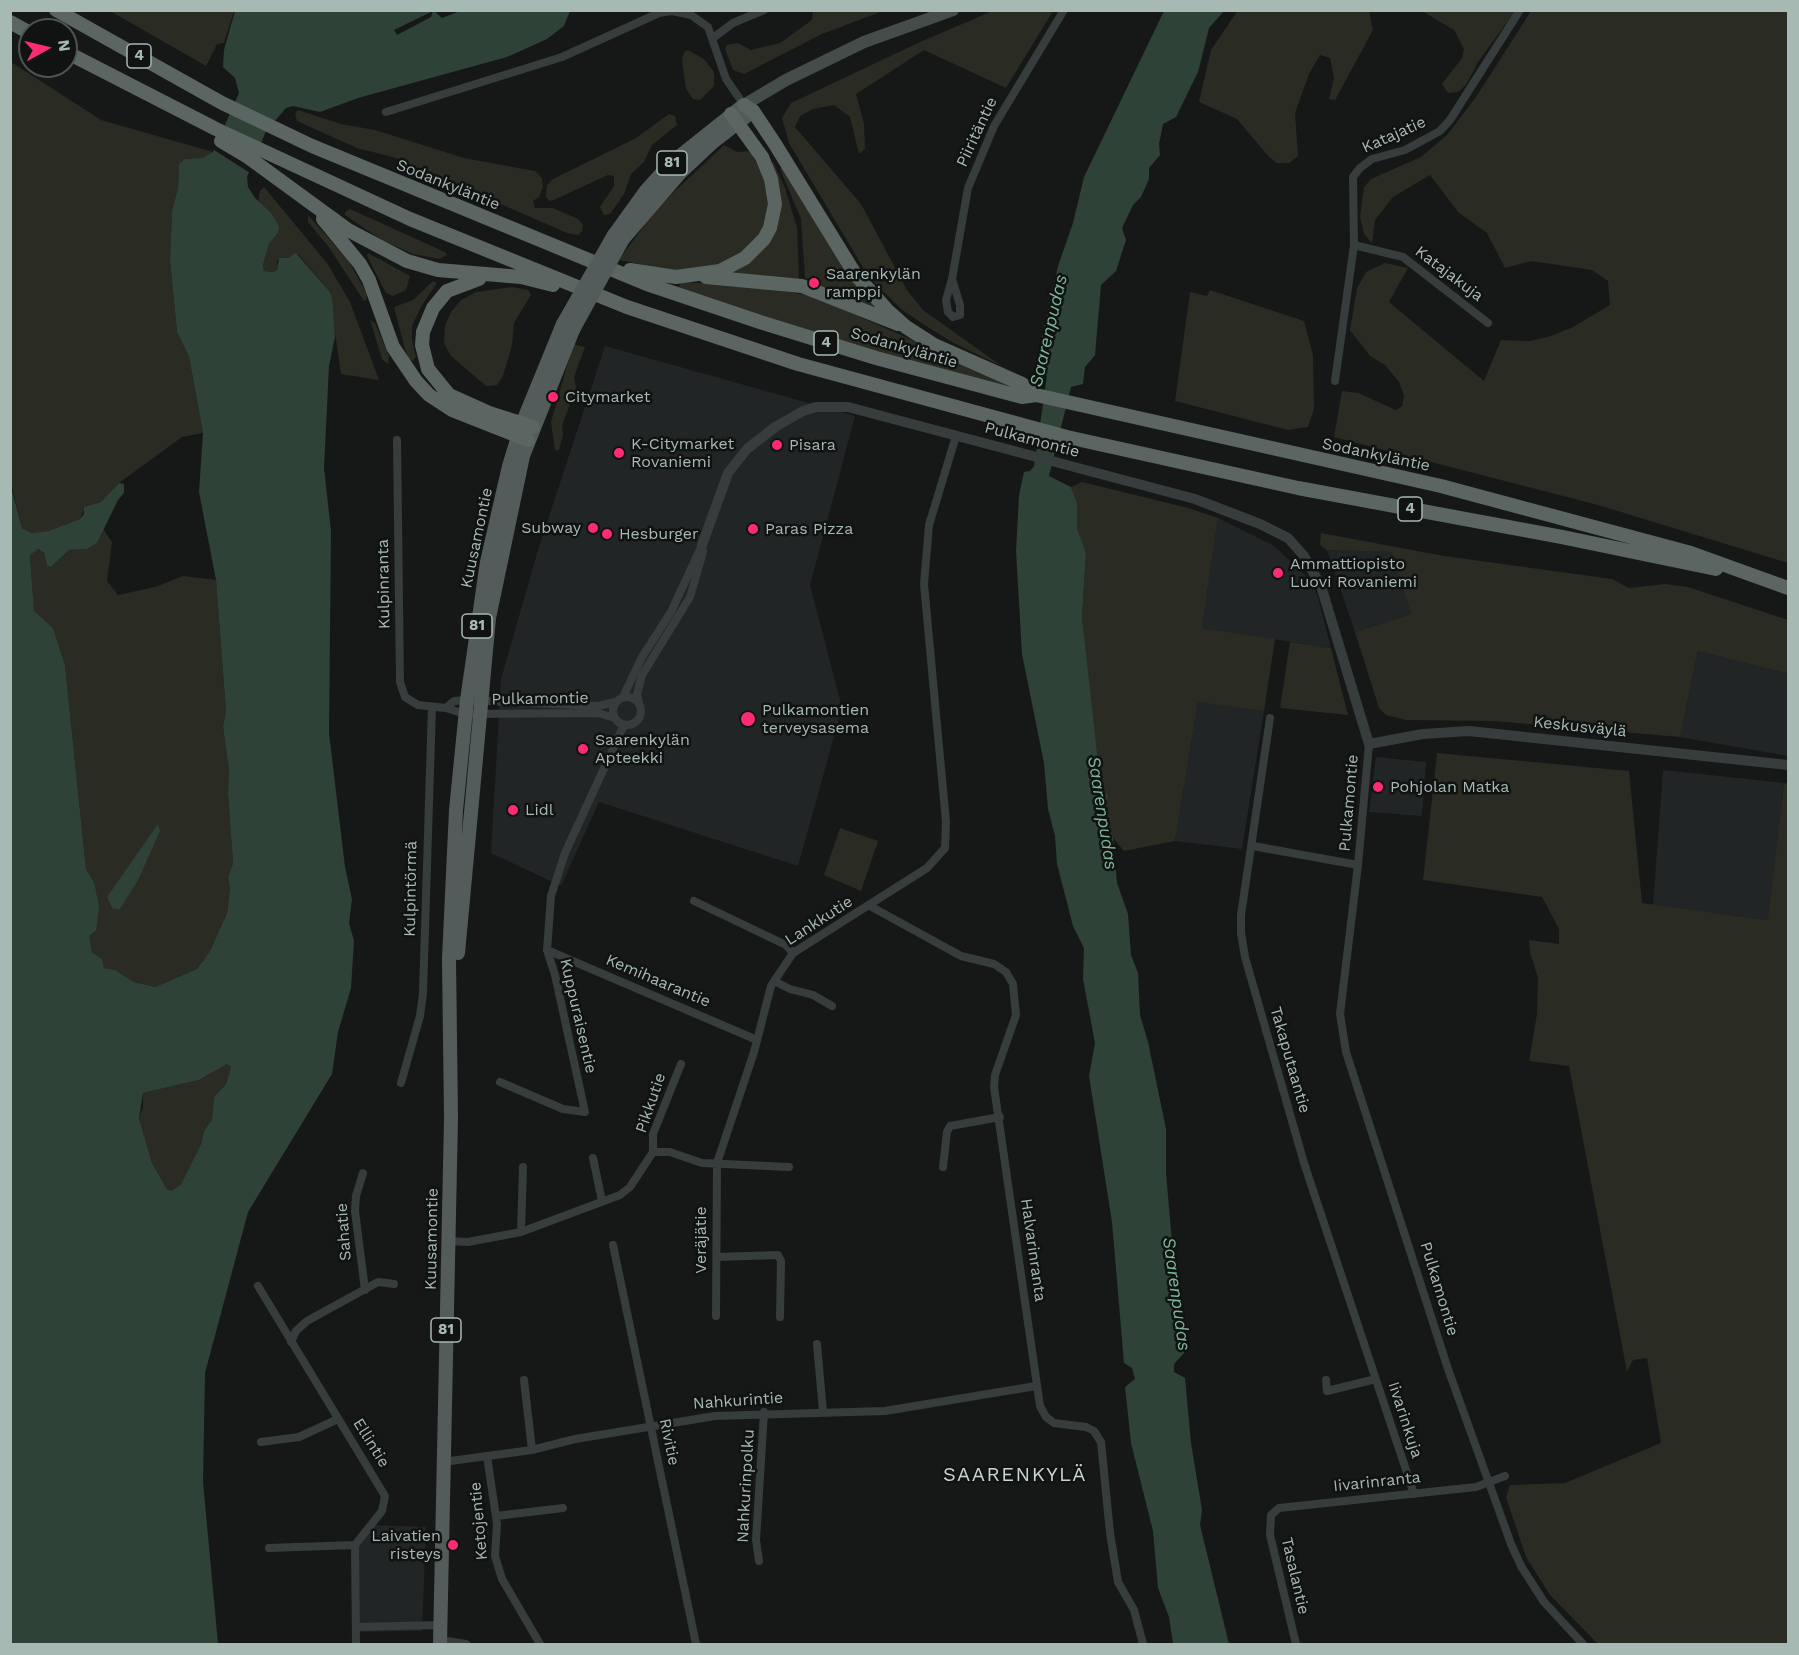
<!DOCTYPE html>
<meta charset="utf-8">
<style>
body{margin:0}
#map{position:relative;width:1799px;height:1655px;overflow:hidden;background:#161818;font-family:"Work Sans",sans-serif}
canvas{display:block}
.frame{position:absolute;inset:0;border:12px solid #a7b9b3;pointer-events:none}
.north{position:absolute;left:18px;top:18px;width:60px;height:60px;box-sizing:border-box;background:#111313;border:2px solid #4d5553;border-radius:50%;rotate:82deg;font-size:16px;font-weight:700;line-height:24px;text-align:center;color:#a7b9b3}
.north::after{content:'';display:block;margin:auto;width:21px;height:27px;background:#fb2c73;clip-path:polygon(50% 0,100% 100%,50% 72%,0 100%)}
</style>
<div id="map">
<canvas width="1799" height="1655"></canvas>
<div class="frame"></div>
<div class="north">N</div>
</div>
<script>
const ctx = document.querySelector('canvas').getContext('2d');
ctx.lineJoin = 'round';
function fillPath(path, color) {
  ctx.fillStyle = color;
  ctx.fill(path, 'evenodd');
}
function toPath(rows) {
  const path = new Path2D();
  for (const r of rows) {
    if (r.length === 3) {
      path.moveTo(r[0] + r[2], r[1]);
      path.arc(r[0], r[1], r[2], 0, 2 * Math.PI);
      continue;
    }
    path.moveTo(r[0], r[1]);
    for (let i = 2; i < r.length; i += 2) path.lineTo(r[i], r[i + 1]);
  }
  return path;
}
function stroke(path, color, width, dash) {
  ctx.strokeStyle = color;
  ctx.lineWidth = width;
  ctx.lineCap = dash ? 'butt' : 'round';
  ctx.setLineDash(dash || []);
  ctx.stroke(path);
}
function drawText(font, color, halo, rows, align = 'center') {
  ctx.font = font + ' "Work Sans",sans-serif';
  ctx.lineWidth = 5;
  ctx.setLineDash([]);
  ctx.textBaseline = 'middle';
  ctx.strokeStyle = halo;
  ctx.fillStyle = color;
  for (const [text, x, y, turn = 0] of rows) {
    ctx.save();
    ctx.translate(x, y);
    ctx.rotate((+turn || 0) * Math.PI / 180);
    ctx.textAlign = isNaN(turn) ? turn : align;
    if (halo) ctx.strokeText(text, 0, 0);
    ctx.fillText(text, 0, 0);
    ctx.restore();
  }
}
fillPath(toPath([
 [605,346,855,416,810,585,842,708,798,866,599,802,561,886,491,853,501,679,538,550],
 [1218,518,1274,546,1305,575,1317,594,1331,648,1202,628],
 [1327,550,1391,552,1411,614,1355,632],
 [1698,651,1788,674,1788,756,1680,737],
 [1198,701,1264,711,1242,849,1175,841],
 [1376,757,1426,762,1422,816,1369,812],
 [1663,770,1784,783,1769,920,1653,905],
 [369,1525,426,1527,422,1631,358,1632,359,1541]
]), '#222525');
fillPath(toPath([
 [995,10,1053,11,1006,88,924,50,856,94,864,124,865,149,859,154,850,117,834,105,813,109,800,116,795,127,861,204,907,290,923,310,1003,367,952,342,923,324,901,309,868,276,789,143,782,118,791,103,920,42],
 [1238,10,1369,11,1373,30,1335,100,1329,99,1334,78,1330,58,1320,55,1309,74,1295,113,1298,156,1289,163,1277,163,1269,157,1237,119,1199,102,1211,50],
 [110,11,234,11,224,43,217,44,206,66],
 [813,11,883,11,822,34,744,74,733,70,725,49,727,45,738,43,751,50,780,43,812,20],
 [1422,11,1515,11,1478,62,1466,85,1458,92,1448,93,1442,84,1462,58,1464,49,1454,30],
 [1531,11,1788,11,1788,563,1598,505,1334,437,1342,391,1358,393,1396,410,1402,406,1404,396,1399,382,1385,365,1370,356,1350,330,1357,288,1366,272,1385,263,1408,268,1389,302,1484,381,1501,340,1530,341,1551,336,1573,327,1610,305,1608,281,1592,270,1531,261,1505,268,1487,233,1458,212,1430,175,1393,197,1375,220,1372,243,1364,234,1360,217,1364,187,1371,179,1421,157,1447,135,1476,97],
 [688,50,704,59,714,72,714,86,700,100,693,99,686,89,682,60,684,52],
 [11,62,101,120,213,152,202,158,185,159,178,174,178,188,172,211,170,260,177,332,189,357,203,433,182,437,119,483,101,502,85,507,80,519,48,531,32,533,22,528,11,483],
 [298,110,341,124,375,130,464,158,535,171,542,178,543,187,539,197,533,201,535,208,553,208,578,219,583,225,582,231,578,235,567,233,393,157,357,148,297,121,295,114],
 [669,114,675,116,677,125,652,145,644,162,631,174,624,194,610,214,604,215,600,207,614,186,614,176,608,175,556,199,550,201,546,197,547,185,553,179,636,138],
 [724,145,737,152,750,151,765,178,770,201,764,229,753,245,727,264,678,272,619,260,656,209],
 [773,162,785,188,797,228,799,277,798,279,721,276,746,265,767,242,769,165],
 [782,167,890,319,821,287,817,281,805,278,801,219,780,169],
 [264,187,327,263,350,302,379,380,341,374,329,291,299,255,277,260,277,270,273,272,264,271,263,265,269,244,278,233,258,203,260,191],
 [350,209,445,252,447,255,439,259,413,254,382,240,345,215,345,212],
 [308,215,348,260,367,294,366,300,364,301,328,246,308,222],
 [368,253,410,276,406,290,393,296,386,293,367,256],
 [433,281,437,283,422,305,412,326,412,340,416,357,412,361,409,360,405,349,394,307,413,300],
 [681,282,763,287,816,297,1008,383,1006,389,899,359,678,289],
 [512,287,528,290,531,295,514,323,512,345,503,376,497,385,486,386,451,356,444,343,445,326,451,312,461,300,476,292],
 [1210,290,1304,321,1313,355,1314,409,1308,427,1288,430,1175,401,1190,292,1207,296],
 [370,320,375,323,389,356,388,364,382,359],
 [573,344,585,347,574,377,576,387,562,426,563,435,559,450,555,450,551,422],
 [1082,482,1188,508,1218,518,1202,628,1275,639,1264,711,1198,702,1175,841,1124,851,1113,838,1105,809,1108,795,1101,790,1093,729,1082,617,1086,553,1077,528,1077,503,1071,487],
 [103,529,112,542,107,581,118,595,155,587,183,576,216,580,226,712,223,727,229,770,228,794,233,863,228,877,230,889,227,913,210,951,197,969,155,987,134,982,115,970,103,968,102,959,92,952,88,936,94,882,86,869,65,665,53,628,34,612,30,554,37,549,44,553,47,566,51,567,69,550,87,549,97,543],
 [1321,533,1444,556,1612,579,1629,588,1665,584,1688,587,1788,620,1788,674,1698,651,1680,737,1494,721,1406,720,1386,715,1379,708,1355,632,1411,614,1391,552,1327,550,1320,545],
 [1290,642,1331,648,1348,715,1280,708],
 [1437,753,1629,771,1642,903,1768,920,1784,783,1788,784,1788,1644,1598,1644,1550,1595,1526,1557,1506,1497,1510,1485,1565,1483,1661,1443,1647,1358,1633,1360,1627,1372,1569,1066,1529,1061,1537,1014,1538,978,1530,952,1529,940,1559,944,1559,929,1542,897,1423,880],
 [840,828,878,841,861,891,824,875],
 [228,1063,231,1068,226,1084,214,1097,212,1119,204,1131,201,1144,181,1184,171,1191,167,1189,152,1163,139,1118,143,1107,143,1093,199,1080]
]), '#2a2b22');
fillPath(toPath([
 [433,10,442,18,460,11,570,11,564,26,547,39,507,57,358,98,320,112,293,106,286,108,266,131,247,177,248,187,255,198,271,213,279,226,278,233,269,244,263,265,264,271,273,272,277,270,279,258,288,258,296,253,329,291,332,298,335,337,329,366,324,468,331,531,329,733,345,867,352,899,349,923,354,941,351,988,338,1032,332,1074,248,1212,205,1373,203,1482,218,1644,11,1644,10,483,22,528,32,533,48,531,80,519,84,514,84,507,101,502,119,483,124,484,124,493,118,500,97,543,87,549,69,550,51,567,47,566,44,553,38,549,30,555,34,611,53,628,65,665,86,869,94,882,99,906,96,930,89,936,92,952,102,959,104,968,115,970,134,982,155,987,197,969,210,951,227,913,230,889,228,877,233,863,228,794,229,770,223,727,226,712,216,580,199,492,203,433,189,357,177,332,170,260,172,211,178,188,179,164,185,159,202,158,213,152,239,93,235,78,223,67,224,50,235,11],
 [227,1064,231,1067,226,1084,214,1097,212,1119,204,1131,201,1144,181,1184,171,1191,167,1189,152,1163,139,1118,143,1093,199,1080],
 [1164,11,1224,11,1209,28,1198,72,1176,117,1163,124,1159,144,1160,155,1149,168,1149,179,1141,197,1133,205,1122,228,1126,240,1116,271,1101,285,1095,355,1085,367,1083,384,1071,387,1049,476,1071,487,1077,503,1077,528,1086,553,1082,617,1101,790,1108,795,1105,809,1113,838,1117,883,1128,914,1131,955,1138,973,1140,1015,1148,1042,1166,1129,1166,1173,1179,1323,1185,1352,1174,1364,1174,1372,1185,1378,1191,1443,1202,1510,1200,1525,1229,1644,1173,1644,1169,1617,1158,1588,1153,1531,1131,1443,1125,1387,1135,1379,1132,1368,1124,1363,1112,1222,1089,1076,1095,1043,1083,979,1084,948,1073,926,1057,864,1055,836,1048,809,1044,763,1022,654,1016,551,1019,495,1024,472,1030,471,1034,466,1047,376,1036,370,1037,358,1058,266,1073,223,1084,177],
 [158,824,160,831,138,880,120,909,113,909,107,897]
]), '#2e4237');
fillPath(toPath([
 [433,11,431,17,397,35,394,30],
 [222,124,265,145,253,175,211,148]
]), '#161818');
stroke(toPath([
 [713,38,733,23,764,10],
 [386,112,562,57,659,13,672,11,691,15,708,27,726,79,744,105],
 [1354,245,1403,257,1488,323],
 [952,279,960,305,960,315,953,317,948,312,946,300,952,279,968,188,994,126,1064,10],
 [1335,381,1354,245,1353,177,1360,168,1372,159,1405,150,1440,131,1450,120,1520,10],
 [397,440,400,682,405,697,418,705,446,708,465,714,598,713,615,718],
 [627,711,14],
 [623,697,642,657,671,612,702,545],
 [639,703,637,694,642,675,690,597,703,552,702,545],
 [446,708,454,701,467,700,598,706,615,702],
 [1270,718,1241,915,1241,933,1245,957,1304,1163,1414,1494],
 [1369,744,1358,865,1340,1014,1346,1052,1448,1369,1511,1544,1521,1566,1544,1602,1583,1644],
 [1253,846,1358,865],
 [694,901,786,945,793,953],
 [870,906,961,956,994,964,1006,972,1013,984,1016,1015,995,1075,994,1087,1040,1406,1046,1417,1054,1423,1086,1427,1094,1431,1101,1442,1110,1533,1118,1582,1134,1610,1143,1644],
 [547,950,757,1040],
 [774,981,790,989,813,995,832,1006],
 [500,1082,563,1109,585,1112,555,975,547,950,551,896,565,853,624,725],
 [401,1083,420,1016,423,993,432,707],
 [653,1152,670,1152,702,1163,789,1167],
 [593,1158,602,1201],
 [943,1167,947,1132,950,1126,1000,1117],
 [363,1173,356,1196,355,1211,365,1290],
 [521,1232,523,1167],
 [448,1241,468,1242,521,1232,620,1195,630,1187,653,1152,653,1134,681,1064],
 [613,1245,696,1644],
 [717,1257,778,1255,781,1261,780,1317],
 [258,1286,385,1496,382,1511,355,1545,356,1644],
 [716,1316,717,1163,754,1052,771,986,793,953,927,868,945,848,946,822,924,584,929,525,956,436],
 [291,1342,296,1331,307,1321,378,1282,394,1284],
 [817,1344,823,1412],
 [524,1380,532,1450],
 [1326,1380,1327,1391,1376,1379],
 [261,1442,299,1437,338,1419],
 [487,1456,497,1524,495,1556,502,1579,540,1644],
 [443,1462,532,1450,575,1439,715,1416,885,1411,1036,1386],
 [496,1516,563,1508],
 [269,1548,355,1545],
 [759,1561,756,1540,764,1412],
 [356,1627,440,1625],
 [440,1640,466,1644],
 [1296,1644,1270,1535,1271,1515,1279,1508,1476,1487,1505,1476]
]), '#373d3c', 8);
stroke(toPath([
 [702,545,728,473,747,449,775,427,803,411,816,407,848,407,1195,499,1260,524,1288,538,1304,556,1321,586,1369,744,1423,734,1469,731,1788,765]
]), '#373d3c', 10);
stroke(toPath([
 [744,105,786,80,864,42,953,10]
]), '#454d4b', 12);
stroke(toPath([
 [614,235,645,192,670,164,744,105],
 [623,239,680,173,713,142,753,111],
 [458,953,489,618,523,456,573,330],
 [440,1644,451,1118,449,958,456,810,467,700,487,562,509,466,522,424,563,324]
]), '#535c5a', 14);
stroke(toPath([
 [56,10,222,103,312,146,647,284,760,322,876,358,1022,397,1036,395,1441,486,1691,553,1788,588],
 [10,22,30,33],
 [66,52,216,129,410,219,627,307,798,364,1067,437,1298,488,1562,537,1716,569],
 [744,105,753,111,775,144,855,274,887,310,906,327,934,345,1022,384,1036,395],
 [221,141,248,157,348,230,407,261,438,270,521,277,553,285],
 [323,219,360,264,369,280,393,347,416,381,429,395,452,410,528,440],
 [630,270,676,277,720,271,745,258,764,239,770,228,775,204,771,179,762,157,731,114],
 [706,277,802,286,898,324],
 [479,279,447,291,433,308,423,332,422,345,428,369,449,395,489,413,533,427]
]), '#5b6662', 14);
stroke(toPath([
 [563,324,614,235],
 [573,330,623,239]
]), '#535c5a', 14);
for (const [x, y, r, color] of [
 [814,283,6,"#fb2c73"],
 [553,397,6,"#fb2c73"],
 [777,445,6,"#fb2c73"],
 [619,453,6,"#fb2c73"],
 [593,528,6,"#fb2c73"],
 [753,529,6,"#fb2c73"],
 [607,534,6,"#fb2c73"],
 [1278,573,6,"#fb2c73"],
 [748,719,8,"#fb2c73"],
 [583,749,6,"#fb2c73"],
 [1378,787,6,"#fb2c73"],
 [513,810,6,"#fb2c73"],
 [453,1545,6,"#fb2c73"]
]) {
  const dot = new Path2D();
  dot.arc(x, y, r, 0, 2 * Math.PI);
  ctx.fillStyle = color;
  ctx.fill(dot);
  stroke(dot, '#111313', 2);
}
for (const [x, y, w] of [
 [139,56,24],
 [672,163,30],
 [826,343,24],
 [1410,509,24],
 [477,626,30],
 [446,1330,30]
]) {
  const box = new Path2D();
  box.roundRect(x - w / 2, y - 12, w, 24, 4.5);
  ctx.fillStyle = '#111313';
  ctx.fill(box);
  stroke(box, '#a7b9b3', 1.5);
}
drawText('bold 15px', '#a7b9b3', null, [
 ["4",139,56],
 ["81",672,163],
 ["4",826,343],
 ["4",1410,509],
 ["81",477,626],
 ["81",446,1330]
]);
drawText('16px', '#a7b9b3', '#111313', [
 ["Piiritäntie",977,132,-65],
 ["Katajatie",1394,135,-24],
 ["Sodankyläntie",448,185,22],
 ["Katajakuja",1449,274,37],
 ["Sodankyläntie",904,348,16],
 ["Pulkamontie",1032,440,15],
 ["Sodankyläntie",1376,455,12],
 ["Kuusamontie",477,538,-78],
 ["Kulpinranta",384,584,-91],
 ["Pulkamontie",540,699,-1],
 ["Keskusväylä",1580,727,6],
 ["Pulkamontie",1349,803,-85],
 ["Kulpintörmä",411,889,-89],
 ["Lankkutie",819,921,-33],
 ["Kemihaarantie",658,981,23],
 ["Kuppuraisentie",578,1016,77],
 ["Takaputaantie",1290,1060,74],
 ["Pikkutie",651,1103,-71],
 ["Sahatie",344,1232,-94],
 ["Kuusamontie",432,1239,-89],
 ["Veräjätie",701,1240,-90],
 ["Halvarinranta",1033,1250,82],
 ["Pulkamontie",1439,1289,73],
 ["Nahkurintie",738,1401,-4],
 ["Iivarinkuja",1405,1420,72],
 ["Rivitie",669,1442,78],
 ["Ellintie",371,1443,58],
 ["Iivarinranta",1377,1482,-6],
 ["Nahkurinpolku",746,1486,-87],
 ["Ketojentie",479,1521,-95],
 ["Tasalantie",1295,1576,77]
]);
drawText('16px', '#a7b9b3', '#111313', [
 ["Saarenkylän",826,274],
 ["ramppi",826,292],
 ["Citymarket",565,397],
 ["K-Citymarket",631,444],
 ["Rovaniemi",631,462],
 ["Pisara",789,445],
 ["Subway",581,528,"right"],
 ["Paras Pizza",765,529],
 ["Hesburger",619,534],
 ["Ammattiopisto",1290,564],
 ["Luovi Rovaniemi",1290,582],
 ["Pulkamontien",762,710],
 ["terveysasema",762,728],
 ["Saarenkylän",595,740],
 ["Apteekki",595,758],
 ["Pohjolan Matka",1390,787],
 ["Lidl",525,810],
 ["Laivatien",441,1536,"right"],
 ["risteys",441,1554,"right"]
], 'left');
drawText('italic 18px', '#7db597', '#111313', [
 ["Saarenpudas",1049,331,-77],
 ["Saarenpudas",1102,813,81],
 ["Saarenpudas",1176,1294,82]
]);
ctx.letterSpacing = '1.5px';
drawText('20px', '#c9d5d1', '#111313', [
 ["SAARENKYLÄ",1015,1475]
]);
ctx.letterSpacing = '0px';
</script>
